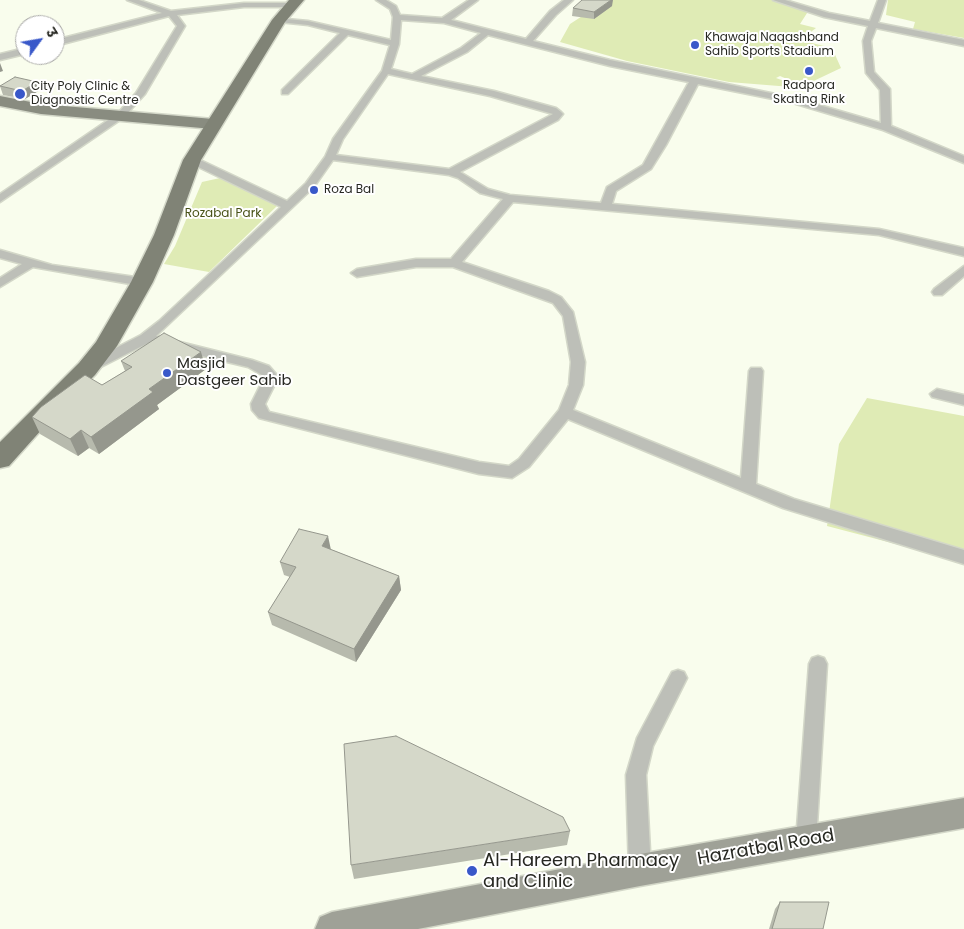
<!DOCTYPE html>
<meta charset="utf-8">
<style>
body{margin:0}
#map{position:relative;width:964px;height:929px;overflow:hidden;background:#f9fded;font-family:Poppins,"Noto Sans Devanagari",sans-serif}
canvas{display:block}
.north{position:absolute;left:15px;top:15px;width:50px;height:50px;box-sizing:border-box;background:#fff;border:1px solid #a9a9a7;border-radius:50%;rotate:58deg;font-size:14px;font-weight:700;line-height:20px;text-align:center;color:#272822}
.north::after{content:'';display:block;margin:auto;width:18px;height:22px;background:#3958c9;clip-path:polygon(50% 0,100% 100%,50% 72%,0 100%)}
</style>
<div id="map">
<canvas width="964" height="929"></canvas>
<div class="north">उ</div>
</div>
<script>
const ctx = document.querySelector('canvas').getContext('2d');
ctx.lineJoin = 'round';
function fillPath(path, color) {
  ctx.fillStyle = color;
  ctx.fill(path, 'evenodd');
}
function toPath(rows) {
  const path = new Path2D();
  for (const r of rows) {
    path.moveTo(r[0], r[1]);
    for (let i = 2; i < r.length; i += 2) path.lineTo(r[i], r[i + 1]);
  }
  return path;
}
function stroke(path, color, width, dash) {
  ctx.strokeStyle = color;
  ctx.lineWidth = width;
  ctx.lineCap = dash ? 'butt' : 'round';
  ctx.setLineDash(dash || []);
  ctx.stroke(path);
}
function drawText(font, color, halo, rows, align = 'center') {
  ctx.font = font + ' Poppins,sans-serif';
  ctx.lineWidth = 4;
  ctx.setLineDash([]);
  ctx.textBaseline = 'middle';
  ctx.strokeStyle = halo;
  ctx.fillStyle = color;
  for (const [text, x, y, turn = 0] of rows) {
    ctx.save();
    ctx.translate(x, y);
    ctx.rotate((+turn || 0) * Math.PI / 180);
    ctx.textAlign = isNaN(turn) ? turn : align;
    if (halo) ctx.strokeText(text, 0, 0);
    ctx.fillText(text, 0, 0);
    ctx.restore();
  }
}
fillPath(toPath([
 [607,0,773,0,809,10,800,24,816,28,800,40,832,48,841,68,803,86,780,76,776,78,804,88,729,82,627,61,560,42,570,24],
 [888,0,964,0,964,38,913,29,915,22,886,15],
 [220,178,278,205,209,272,164,264,175,246,202,182],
 [867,398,964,416,964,562,827,526,839,444]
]), '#dfebb5');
const minor = toPath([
 [127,0,139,0,171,11,244,3,292,3,296,5,292,7,244,7,177,15,185,26,145,94,123,118,0,202,0,194,117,114,136,93,177,26,169,16,55,46,55,40,162,13,127,0],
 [376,0,386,0,396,6,400,15,442,18,469,0,478,0,451,20,526,39,550,11,564,0,573,0,556,15,533,41,610,60,795,98,881,123,880,90,866,73,863,41,868,26,824,17,773,0,785,0,829,13,870,21,878,0,886,0,878,23,964,40,964,46,876,28,871,41,874,72,890,89,891,126,964,156,964,163,883,130,793,103,698,84,666,145,651,169,616,191,612,204,879,229,964,248,964,256,879,235,513,202,462,262,549,291,561,297,573,312,585,362,583,385,573,410,741,478,749,371,751,368,761,368,763,371,756,484,794,499,964,550,964,564,783,508,568,419,529,467,512,478,479,474,259,418,252,410,251,404,262,382,262,375,248,367,148,343,95,370,85,370,83,367,85,364,141,335,159,321,281,207,188,162,188,158,196,158,287,201,306,183,325,157,333,139,382,71,390,45,348,35,288,94,282,94,282,90,340,33,308,25,279,22,275,20,276,18,308,21,391,40,393,17,390,9,376,0],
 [401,20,444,23,481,33,461,48,412,74,391,69,399,44,401,20],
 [488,35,610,66,689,82,643,165,607,187,601,203,510,195,488,189,460,172,558,120,563,114,561,112,556,108,494,91,421,76,467,52,488,35],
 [388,74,490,96,553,114,449,169,336,155,343,139,388,74],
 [333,160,449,175,458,178,480,193,503,199,451,259,416,259,357,269,351,273,357,277,416,267,453,267,553,303,563,316,571,362,569,385,559,410,519,459,509,466,479,462,269,412,265,404,276,382,276,374,269,366,252,360,156,336,314,187,333,160],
 [25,48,25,54,0,60,0,54,25,48],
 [0,250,52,265,142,278,148,282,142,286,33,267,0,287,0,278,22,264,0,258,0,250],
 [964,266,964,276,942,295,934,295,932,292,934,289,964,266],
 [937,389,964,395,964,405,932,397,930,394,937,389],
 [818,656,824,658,827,664,816,841,813,848,806,851,799,848,796,841,809,664,812,658,818,656],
 [678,670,684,672,687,678,653,746,646,775,651,870,648,878,640,881,632,878,629,870,626,775,637,738,672,672,678,670]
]);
const secondary = toPath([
 [964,798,964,828,640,886,418,929,315,929,320,917,332,912,640,854,964,798]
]);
const primary = toPath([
 [0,96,41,104,213,119,221,124,213,129,41,114,0,106,0,96]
]);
const trunk = toPath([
 [289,0,304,0,285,22,201,160,174,235,153,282,117,346,95,375,52,418,9,466,0,468,0,442,79,363,96,342,131,282,154,235,183,160,272,20,289,0]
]);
stroke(minor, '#d3d7c8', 3);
stroke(secondary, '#d3d7c8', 3);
stroke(primary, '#d3d7c8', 3);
stroke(trunk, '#d3d7c8', 3);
fillPath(minor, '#bdbfb8');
fillPath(secondary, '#9fa197');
fillPath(primary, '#898c80');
fillPath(trunk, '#808376');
fillPath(toPath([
 [612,6,594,19,572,16,573,8],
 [0,86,40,90,25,99,3,95],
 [121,361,206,369,157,405,159,409,99,454,89,448,78,456,40,434,32,417,102,385,125,371],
 [330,549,399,576,401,590,356,662,272,625,268,612,290,577,284,575,280,562],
 [570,831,567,845,354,879,351,865],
 [780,902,823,929,769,929,775,909]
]), '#b7baad');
fillPath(toPath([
 [611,0,613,0,612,6,594,19,594,12],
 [0,63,3,71,0,72],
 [37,82,40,90,25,99,22,91],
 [201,352,206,369,157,405,159,409,99,454,91,437,149,389],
 [81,430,89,448,78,456,70,439],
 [328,536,331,550,322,546],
 [399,576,401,590,356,662,354,649]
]), '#95978d');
const building = toPath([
 [582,0,611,0,594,12,573,8,582,0],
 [15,77,37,82,22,91,0,86,15,77],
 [164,333,201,352,149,389,153,392,91,437,81,430,70,439,32,417,41,407,85,375,102,385,132,367,121,361,164,333],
 [299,529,328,536,322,546,399,576,354,649,268,612,296,567,280,562,299,529],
 [396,736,563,817,570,831,351,865,344,744,396,736],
 [780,902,829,902,823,929,772,929,780,902]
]);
fillPath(building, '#d5d8c9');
stroke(building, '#95978d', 1);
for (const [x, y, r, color] of [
 [695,45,5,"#3958c9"],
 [809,71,5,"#3958c9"],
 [20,94,6,"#3958c9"],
 [314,190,5,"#3958c9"],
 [167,373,5,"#3958c9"],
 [472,871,6,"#3958c9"]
]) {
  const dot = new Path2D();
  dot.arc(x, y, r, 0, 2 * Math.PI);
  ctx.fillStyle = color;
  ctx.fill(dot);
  stroke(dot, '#fff', 2);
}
drawText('12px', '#272822', '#fff', [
 ["Khawaja Naqashband",705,38],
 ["Sahib Sports Stadium",705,52],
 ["Radpora",809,86,"center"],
 ["Skating Rink",809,100,"center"],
 ["City Poly Clinic &",31,87],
 ["Diagnostic Centre",31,101],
 ["Roza Bal",324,190]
], 'left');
drawText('12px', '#475116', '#fff', [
 ["Rozabal Park",223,214]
]);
drawText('15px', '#272822', '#fff', [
 ["Masjid",177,364],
 ["Dastgeer Sahib",177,381]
], 'left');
drawText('18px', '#272822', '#fff', [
 ["Hazratbal Road",766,848,-10]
]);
drawText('18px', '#272822', '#fff', [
 ["Al-Hareem Pharmacy",483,861],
 ["and Clinic",483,882]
], 'left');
</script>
